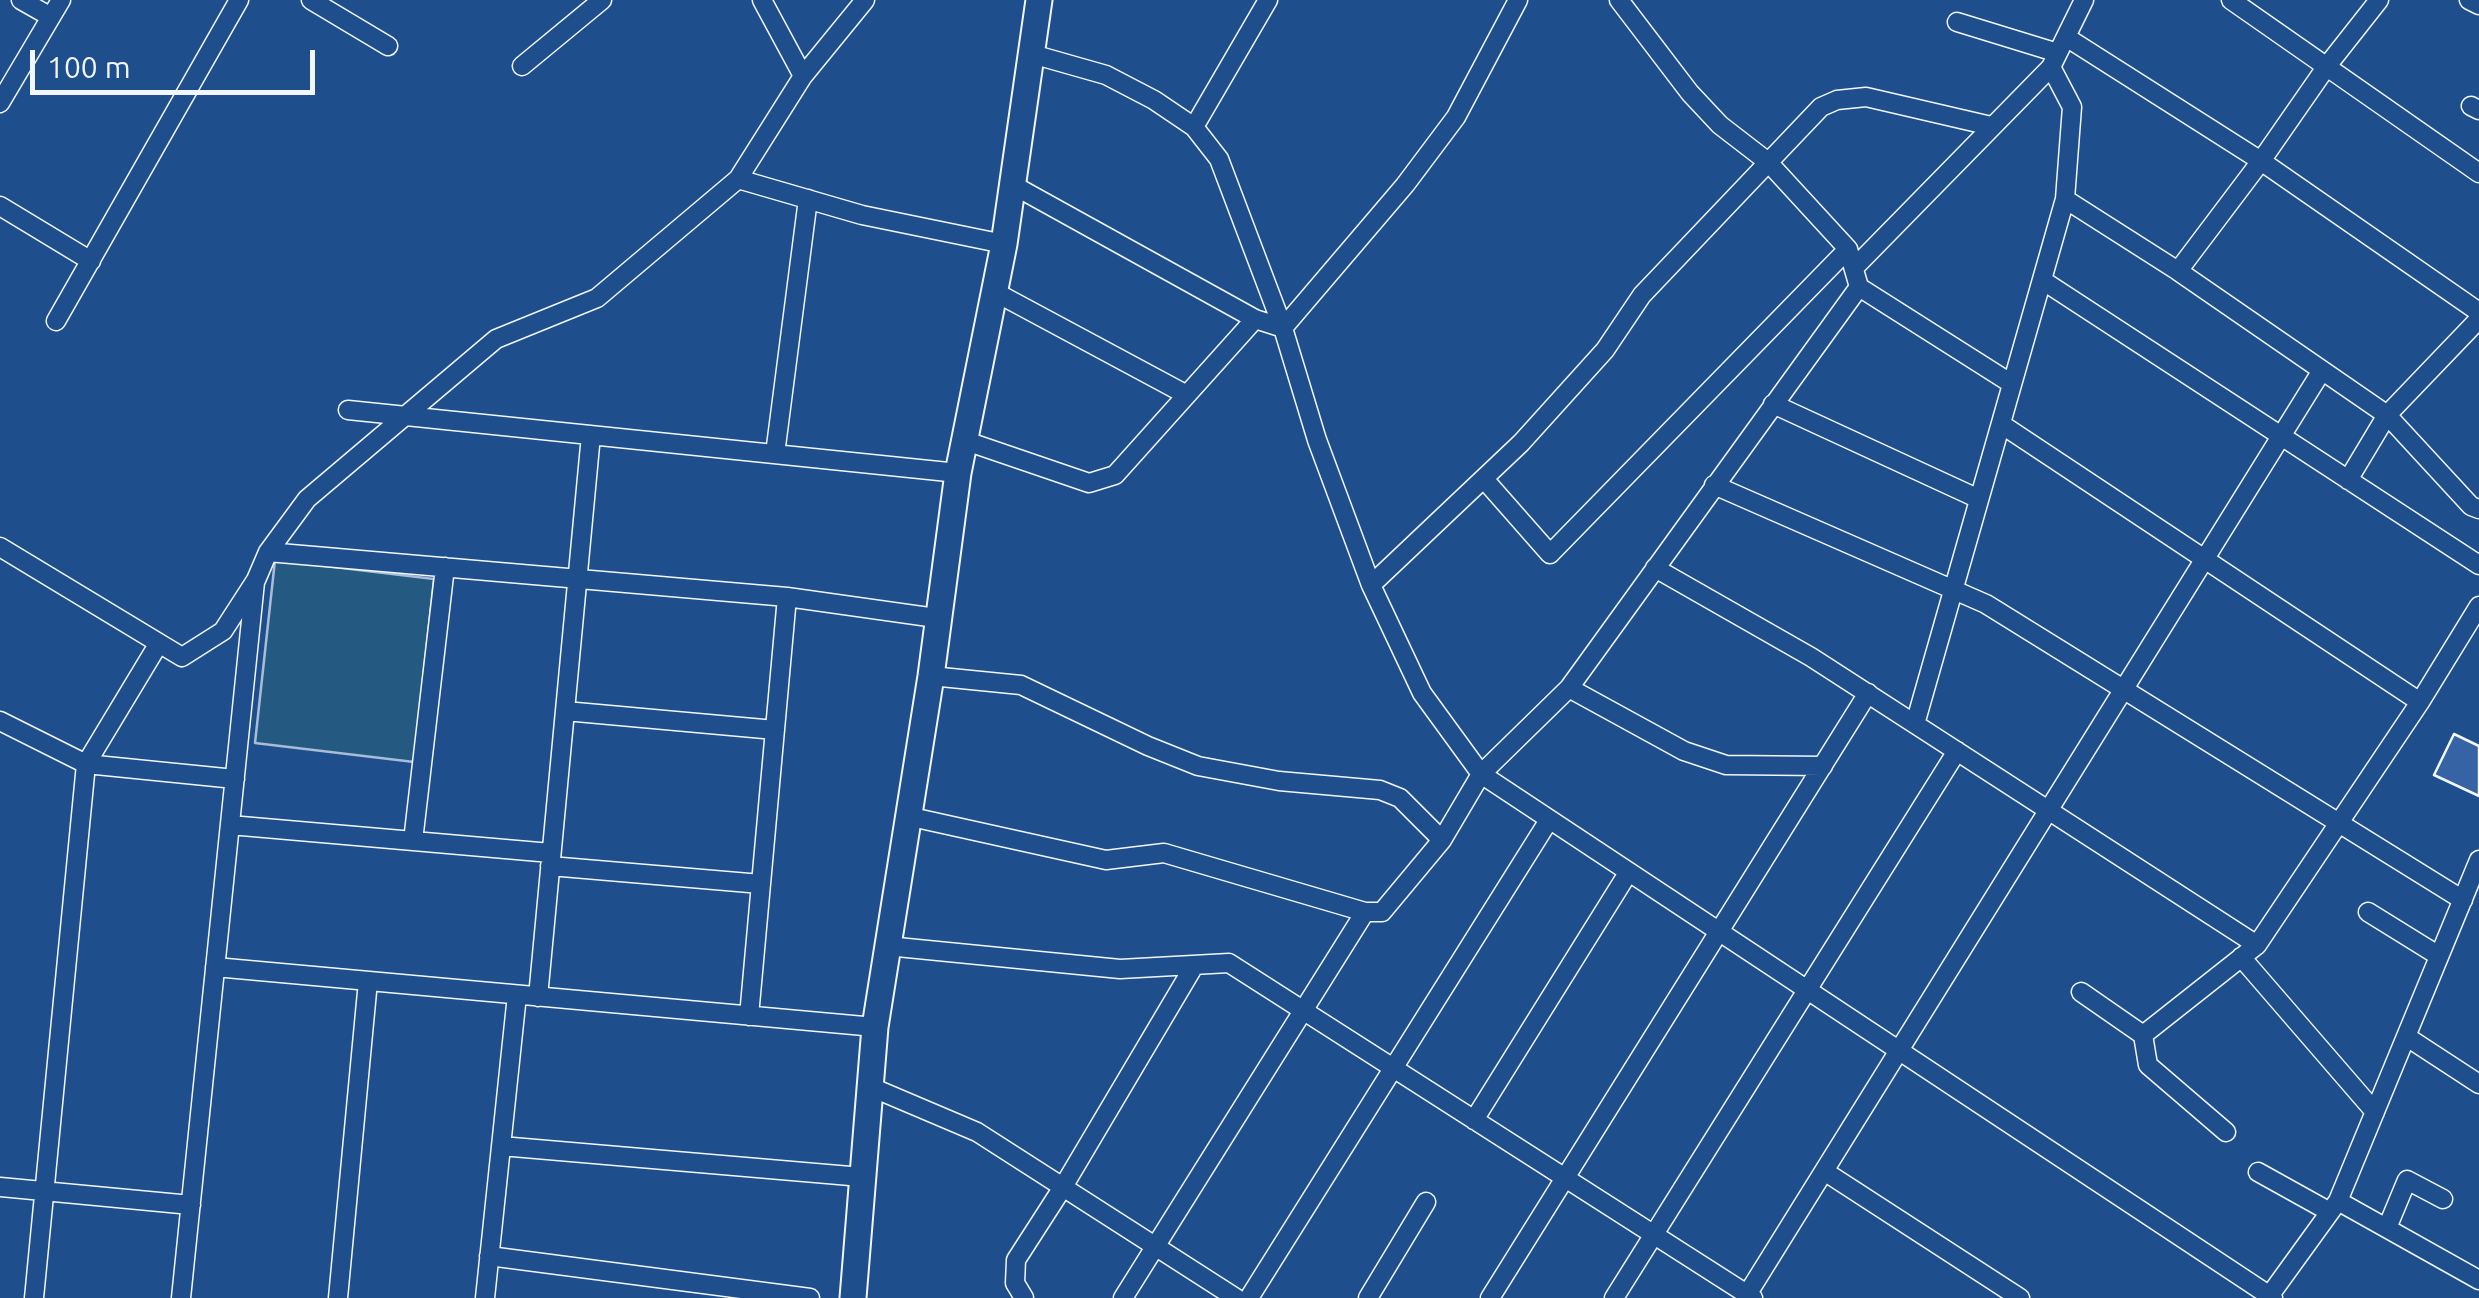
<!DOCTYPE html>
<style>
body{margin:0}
#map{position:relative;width:2479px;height:1298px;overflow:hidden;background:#1f4e8c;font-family:Ubuntu,sans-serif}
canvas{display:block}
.scale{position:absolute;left:30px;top:50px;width:285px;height:45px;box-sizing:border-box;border:5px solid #f2f6ff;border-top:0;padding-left:12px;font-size:30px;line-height:35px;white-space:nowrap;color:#f2f6ff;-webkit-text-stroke:8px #1f4e8c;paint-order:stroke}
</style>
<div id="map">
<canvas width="2479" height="1298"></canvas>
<div class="scale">100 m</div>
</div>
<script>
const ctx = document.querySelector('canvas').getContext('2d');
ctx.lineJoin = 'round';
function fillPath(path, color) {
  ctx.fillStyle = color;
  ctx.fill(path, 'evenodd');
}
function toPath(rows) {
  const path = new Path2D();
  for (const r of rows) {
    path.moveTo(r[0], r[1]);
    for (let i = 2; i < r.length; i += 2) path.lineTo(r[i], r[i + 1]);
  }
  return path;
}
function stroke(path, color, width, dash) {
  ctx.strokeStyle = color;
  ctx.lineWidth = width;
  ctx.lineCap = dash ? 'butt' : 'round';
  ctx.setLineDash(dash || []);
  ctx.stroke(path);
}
const green = toPath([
 [275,560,434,579,414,762,255,743,275,560]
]);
fillPath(green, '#245a82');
stroke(green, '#a8bbd7', 2.5);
const building = toPath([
 [2454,734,2479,746,2479,796,2434,775,2454,734]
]);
fillPath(building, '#3563a3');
stroke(building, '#f2f6ff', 2.5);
const minor = toPath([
 [21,0,51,17],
 [311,0,388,46],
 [762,0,803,76],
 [1619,0,1690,93,1720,125,1768,162,1848,249,1859,287,2012,384],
 [2231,0,2479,173],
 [2469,0,2479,5],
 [1957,22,2058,53],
 [2066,37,2261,161,2479,312],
 [1032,54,1106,75,1154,100,1194,127,1219,159,1283,328,1317,440,1371,585,1422,693,1481,774,2273,1298],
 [522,66,602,0],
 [0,103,61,0],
 [2471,106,2479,110],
 [1194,127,1268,0],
 [738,179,862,215,1004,244],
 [1013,185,1255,319,1283,328,1405,185,1456,117,1518,0],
 [2065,199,2178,271,2387,415,2471,506,2479,509],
 [0,206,91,261],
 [1854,268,2051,67,2084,0],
 [2178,271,2261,161,2327,66,2379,0],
 [2042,280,2479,565],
 [995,292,1185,394],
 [56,321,239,0],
 [1773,404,1979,499],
 [348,410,958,473],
 [2001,424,2420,702],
 [966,441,1089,483,1115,475,1255,319],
 [775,454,808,199],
 [1484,479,1550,554,1848,249],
 [2348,480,2387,415,2479,319],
 [1714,485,1986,604,2463,900],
 [0,547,182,657,223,631,256,580,268,552,307,499,496,339,597,298,738,179,803,76,865,0],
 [268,552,787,597,936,618],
 [1655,568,1811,657,2257,945],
 [1371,585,1521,443,1605,350,1642,295,1821,107,1837,100,1866,97,1991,126],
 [931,676,1021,685,1148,746,1198,766,1279,781,1380,790,1400,798,1442,840],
 [1569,688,1684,751,1726,765,1823,766],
 [565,711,775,730],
 [0,721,86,764,235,779],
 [1915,724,2065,199,2072,107,2051,67],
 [907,816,1106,860,1164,853,1365,912,1382,912,1442,840,1481,774,1569,688,1859,287],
 [230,825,551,853],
 [413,841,445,567],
 [550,866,761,884],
 [2368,912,2439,956],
 [887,946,1120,969,1229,963,1753,1298],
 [2241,957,2375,1112],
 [215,967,875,1027],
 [2081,992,2143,1035,2148,1065,2226,1132],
 [538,997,591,435],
 [749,1016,787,597],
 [2143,1035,2257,945,2420,702,2479,606],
 [2407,1037,2479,1084],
 [871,1087,977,1132,1236,1298],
 [1474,1120,1628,873],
 [501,1146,862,1177],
 [1824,1171,2020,1298],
 [2258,1172,2330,1212],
 [0,1187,191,1205],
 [2338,1201,2479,1280],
 [2387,1228,2407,1180,2443,1199],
 [489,1256,810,1298],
 [2270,1295,2338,1201,2479,860],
 [34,1298,86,764,159,643],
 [181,1298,255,582],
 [338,1298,368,981],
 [485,1298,517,995],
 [1024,1298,1015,1283,1016,1260,1063,1187,1194,966],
 [1123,1298,1365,912],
 [1249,1298,1549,820],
 [1368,1298,1426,1202],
 [1490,1298,1868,693],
 [1614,1298,1957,751],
 [1745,1298,2321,372]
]);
const secondary = toPath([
 [853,1298,875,1027,931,676,958,473,1004,244,1039,0]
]);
stroke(minor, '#f2f6ff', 21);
stroke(secondary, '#f2f6ff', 29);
stroke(minor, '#1f4e8c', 18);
stroke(secondary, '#1f4e8c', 25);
</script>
